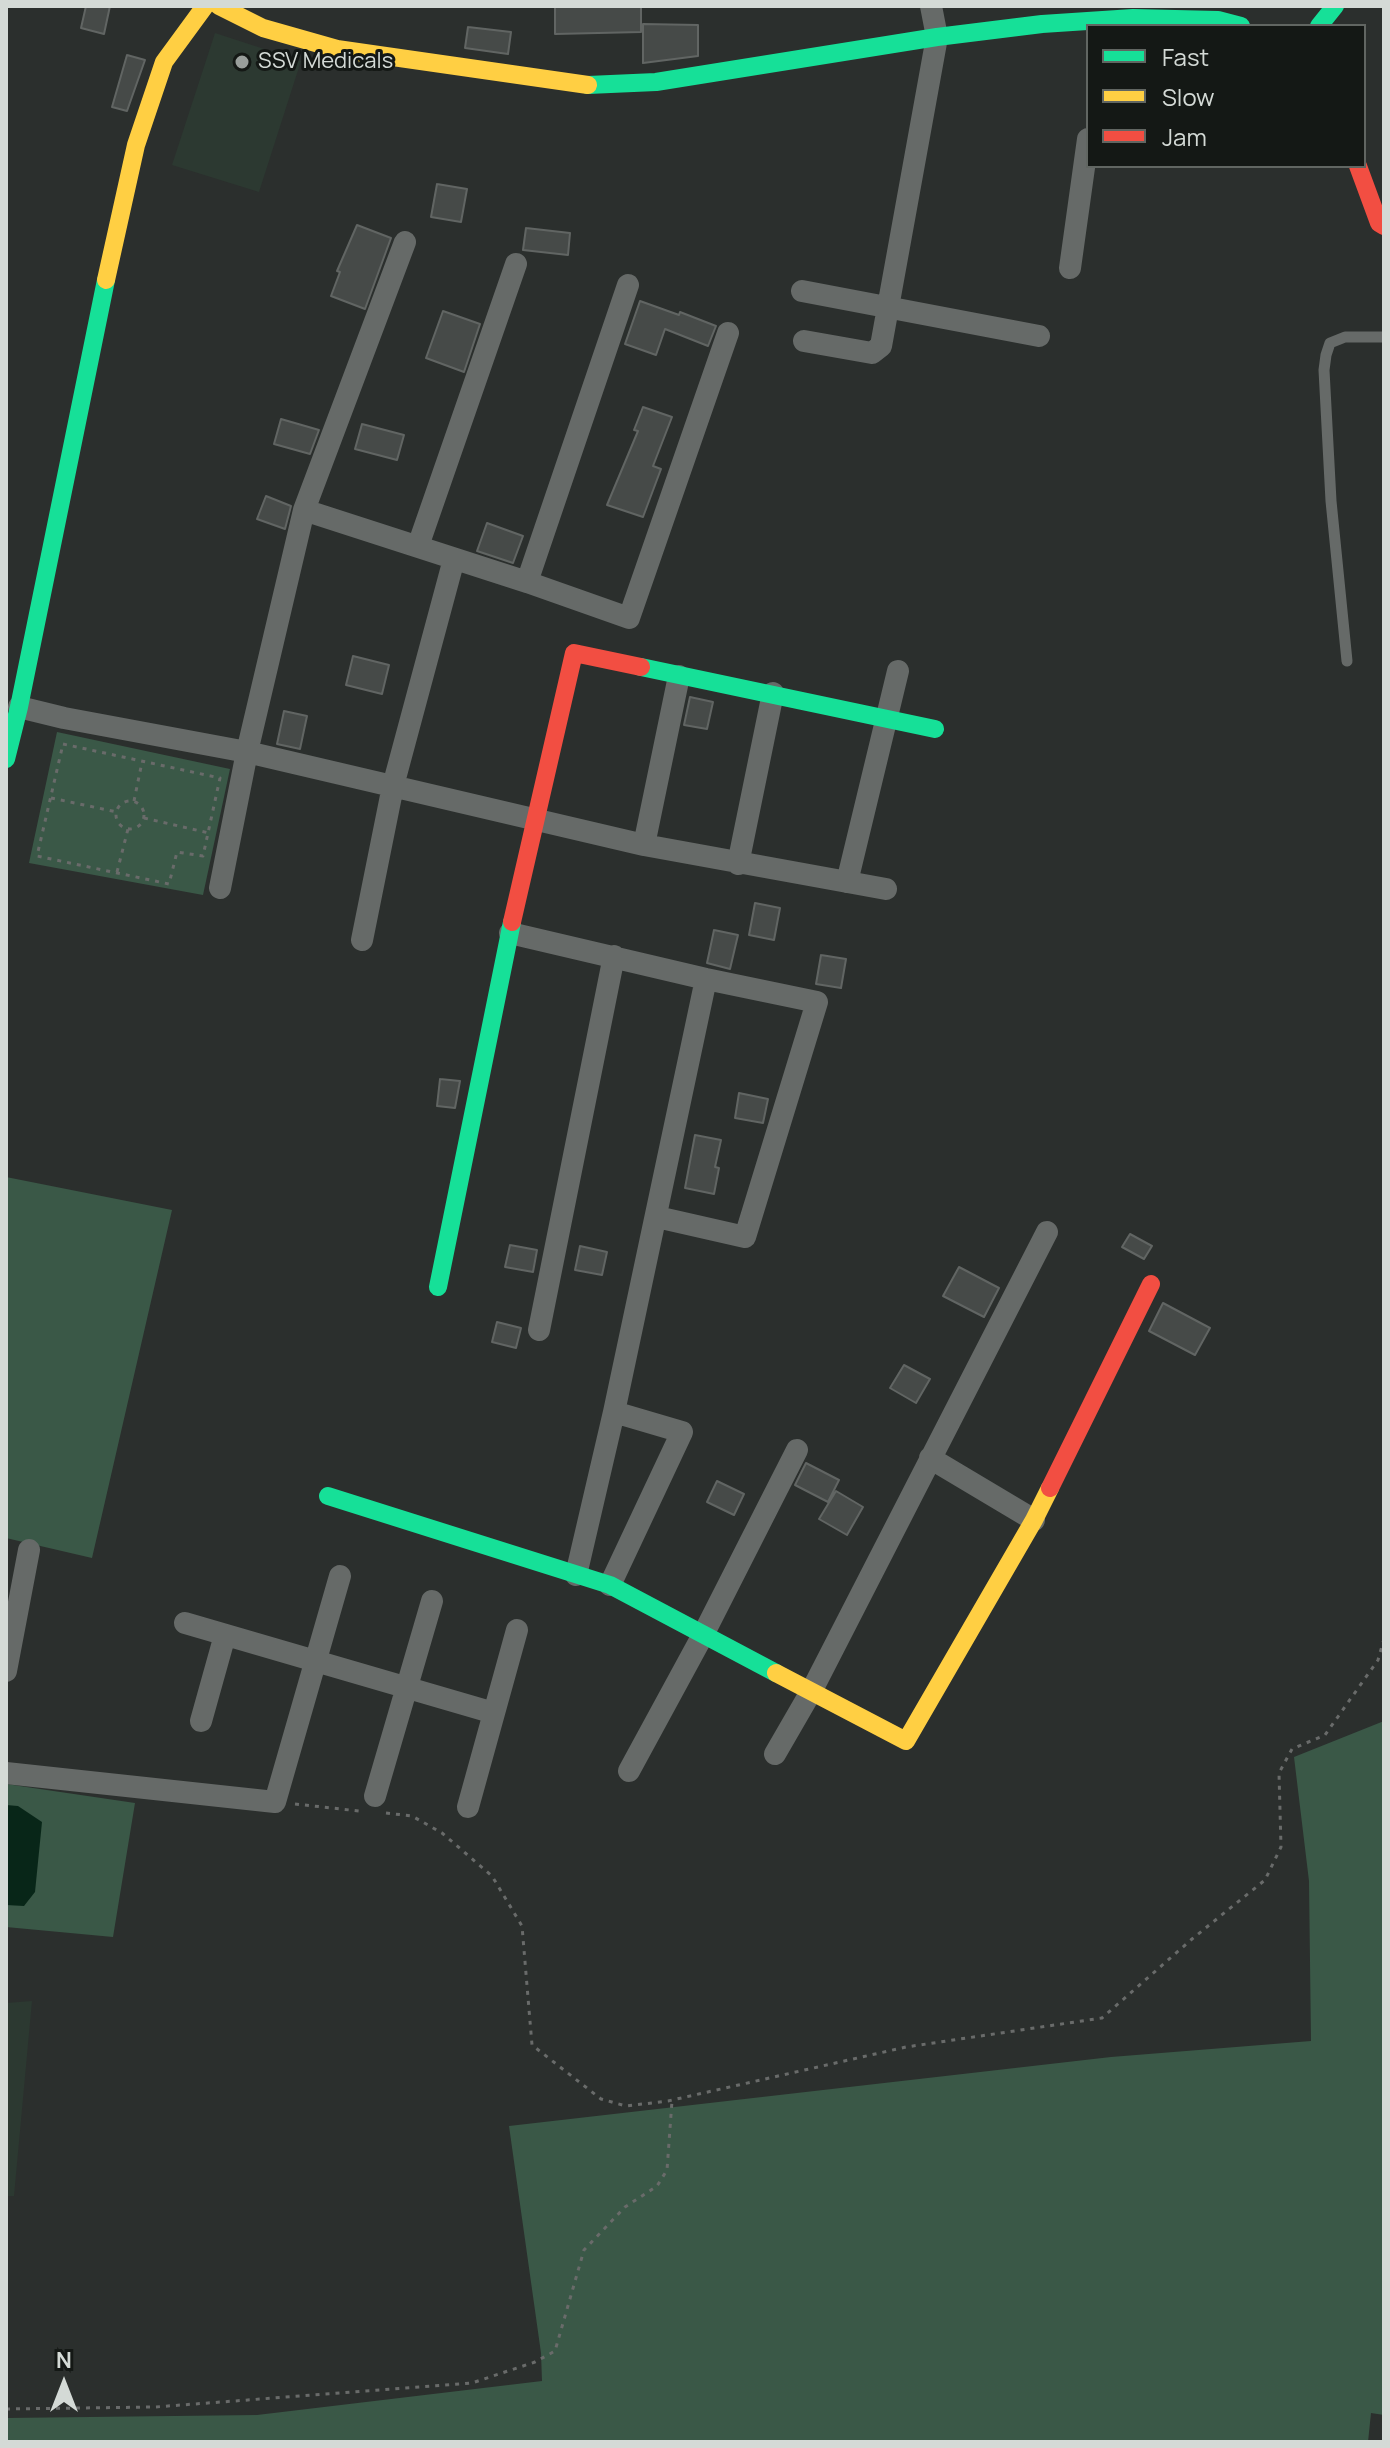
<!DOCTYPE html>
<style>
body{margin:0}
#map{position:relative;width:1390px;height:2448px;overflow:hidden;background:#2b2f2d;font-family:Manrope,sans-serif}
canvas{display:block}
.frame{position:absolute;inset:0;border:8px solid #d4dad6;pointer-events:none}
.legend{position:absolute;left:1086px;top:24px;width:280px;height:144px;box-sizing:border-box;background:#141815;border:2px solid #616662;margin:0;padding:10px 14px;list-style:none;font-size:24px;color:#d4dad6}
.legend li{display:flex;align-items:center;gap:16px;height:40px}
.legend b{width:40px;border:2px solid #616662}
.north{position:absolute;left:24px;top:2344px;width:80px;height:80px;-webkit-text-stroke:6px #141815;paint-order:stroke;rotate:0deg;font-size:22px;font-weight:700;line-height:32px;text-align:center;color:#d4dad6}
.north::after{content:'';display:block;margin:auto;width:28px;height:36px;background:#d4dad6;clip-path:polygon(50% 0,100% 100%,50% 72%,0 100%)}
</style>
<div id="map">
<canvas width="1390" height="2448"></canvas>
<div class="frame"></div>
<ul class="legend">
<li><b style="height:10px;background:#16e098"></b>Fast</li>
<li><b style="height:10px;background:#ffcf43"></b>Slow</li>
<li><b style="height:10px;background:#f24e42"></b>Jam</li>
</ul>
<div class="north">N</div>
</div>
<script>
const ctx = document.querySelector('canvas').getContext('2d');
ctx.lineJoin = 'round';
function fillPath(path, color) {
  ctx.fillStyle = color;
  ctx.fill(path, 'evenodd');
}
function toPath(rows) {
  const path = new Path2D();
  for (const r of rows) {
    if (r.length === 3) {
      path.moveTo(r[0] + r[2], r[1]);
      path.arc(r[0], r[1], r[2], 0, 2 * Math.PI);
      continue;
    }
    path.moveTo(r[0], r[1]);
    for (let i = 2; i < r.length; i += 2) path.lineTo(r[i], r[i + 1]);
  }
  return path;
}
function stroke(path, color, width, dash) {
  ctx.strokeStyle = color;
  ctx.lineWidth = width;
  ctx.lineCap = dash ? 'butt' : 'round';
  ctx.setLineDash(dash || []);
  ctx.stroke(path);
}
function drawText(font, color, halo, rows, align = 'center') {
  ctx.font = font + ' Manrope,sans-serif';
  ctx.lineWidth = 6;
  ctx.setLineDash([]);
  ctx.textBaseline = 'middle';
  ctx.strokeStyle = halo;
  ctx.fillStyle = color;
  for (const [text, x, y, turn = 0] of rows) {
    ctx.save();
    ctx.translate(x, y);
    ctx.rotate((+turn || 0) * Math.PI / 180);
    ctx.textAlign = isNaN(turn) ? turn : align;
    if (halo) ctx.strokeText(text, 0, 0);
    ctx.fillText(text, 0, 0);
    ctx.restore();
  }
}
fillPath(toPath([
 [215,33,301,61,259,192,172,165],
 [32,2001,14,2196,6,2196,6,2003]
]), '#2c3931');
fillPath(toPath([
 [57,732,230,769,203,895,29,863],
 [6,1177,172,1210,92,1558,6,1538],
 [1384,1721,1384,2415,1371,2413,1368,2442,6,2442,6,2418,257,2415,542,2381,541,2353,509,2126,1111,2057,1311,2041,1309,1881,1294,1757],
 [6,1784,135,1803,113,1937,6,1927]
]), '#3a5847');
fillPath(toPath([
 [6,1805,18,1806,42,1822,35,1892,24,1906,6,1905]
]), '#082618');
const building = toPath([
 [86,6,110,6,104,34,81,28,86,6],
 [555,6,641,6,641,32,555,34,555,6],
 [643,24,698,25,698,56,643,63,643,24],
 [468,27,511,32,508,54,465,48,468,27],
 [127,55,145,60,127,111,112,107,127,55],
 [437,184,467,189,461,222,431,217,437,184],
 [357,225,391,238,365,309,331,296,340,272,337,271,357,225],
 [526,228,570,233,568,255,523,250,526,228],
 [640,301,679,315,680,312,716,326,708,346,665,329,656,355,625,344,640,301],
 [443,311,480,324,464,372,426,358,443,311],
 [643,407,672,417,653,466,661,469,643,517,607,505,638,431,634,430,643,407],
 [281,419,319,430,310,454,274,444,281,419],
 [362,424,404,435,397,460,355,449,362,424],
 [266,496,291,506,285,529,257,519,266,496],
 [487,523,523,536,513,563,477,551,487,523],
 [353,656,389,665,382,694,346,685,353,656],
 [690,697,713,702,707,729,684,725,690,697],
 [284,711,307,716,300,749,277,744,284,711],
 [755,903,780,908,774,940,749,935,755,903],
 [714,930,738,935,730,969,707,963,714,930],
 [821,955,846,959,841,988,816,984,821,955],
 [440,1079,460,1081,455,1108,437,1106,440,1079],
 [739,1093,768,1099,763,1123,735,1118,739,1093],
 [695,1135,721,1140,715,1167,719,1168,714,1194,685,1188,695,1135],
 [1130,1234,1152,1246,1144,1259,1122,1247,1130,1234],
 [510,1245,537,1250,533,1272,505,1267,510,1245],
 [580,1246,607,1252,602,1275,575,1270,580,1246],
 [959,1267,999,1288,984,1317,943,1296,959,1267],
 [1163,1303,1210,1328,1195,1355,1149,1331,1163,1303],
 [497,1322,521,1328,516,1348,492,1342,497,1322],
 [904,1365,930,1379,916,1403,890,1388,904,1365],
 [806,1463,839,1480,828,1502,795,1485,806,1463],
 [717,1481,744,1494,734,1515,707,1502,717,1481],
 [836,1491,863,1507,847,1535,819,1519,836,1491]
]);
fillPath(building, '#464a48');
stroke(building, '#616563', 2);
stroke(toPath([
 [63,744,220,778,203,856,177,852,169,884,37,856,63,744],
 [51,798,117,812],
 [134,801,142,762],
 [130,815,14],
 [144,818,209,833],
 [117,872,128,829],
 [295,1804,359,1811],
 [386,1813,412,1816,442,1833,492,1876,522,1926,532,2045,601,2099,626,2106,668,2101,906,2047,1102,2018,1192,1939,1265,1880,1281,1847,1279,1773,1292,1749,1325,1735,1378,1660,1384,1639],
 [6,2409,155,2407,472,2383,535,2362,555,2351,584,2250,625,2207,657,2186,667,2170,672,2101]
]), '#696b6a', 3, [4, 6]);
stroke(toPath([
 [1347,661,1331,501,1324,370,1326,355,1330,343,1345,337,1384,337]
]), '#666a68', 11);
stroke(toPath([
 [1070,268,1088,139],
 [802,291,1039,336],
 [804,341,872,353,881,346,937,37,931,6],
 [304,510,527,582,629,618,728,333],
 [418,546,516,264],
 [527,582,628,285],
 [19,707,64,718,247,752,644,845,886,889],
 [644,845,679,676],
 [738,864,773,693],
 [847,882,898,671],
 [220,888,247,752,304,510,405,242],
 [510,933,706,979,817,1002,745,1237,657,1217],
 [362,940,393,786,454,559],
 [539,1330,614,956],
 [930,1458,1034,1520],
 [576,1575,614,1412,706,979],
 [610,1585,682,1432,614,1412],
 [185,1623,494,1713],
 [6,1671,29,1550],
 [201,1721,225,1635],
 [775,1754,812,1690,1047,1232],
 [629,1771,704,1633,797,1450],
 [6,1773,275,1802,340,1576],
 [375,1796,432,1601],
 [468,1807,517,1630]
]), '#666a68', 22);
stroke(toPath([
 [1319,26,1335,6],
 [588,85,656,82,937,37,1042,24,1133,18,1218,20,1241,26],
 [641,667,935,729],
 [6,759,19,707,106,280],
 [438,1287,512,922],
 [328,1496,610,1585,776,1673]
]), '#16e098', 18);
stroke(toPath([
 [219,6,263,28,337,49,588,85],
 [106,280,136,145,164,62,205,6],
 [776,1673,906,1741,1034,1520,1050,1488]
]), '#ffcf43', 18);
stroke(toPath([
 [1358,166,1379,223,1384,226],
 [512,922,574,653,641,667],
 [1050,1488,1151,1284]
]), '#f24e42', 18);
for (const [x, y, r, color] of [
 [242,62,8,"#999e9b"]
]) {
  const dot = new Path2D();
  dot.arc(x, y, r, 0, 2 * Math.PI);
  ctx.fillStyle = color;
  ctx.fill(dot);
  stroke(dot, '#141815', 3);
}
drawText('22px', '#d4dad6', '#141815', [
 ["SSV Medicals",258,62]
], 'left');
</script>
